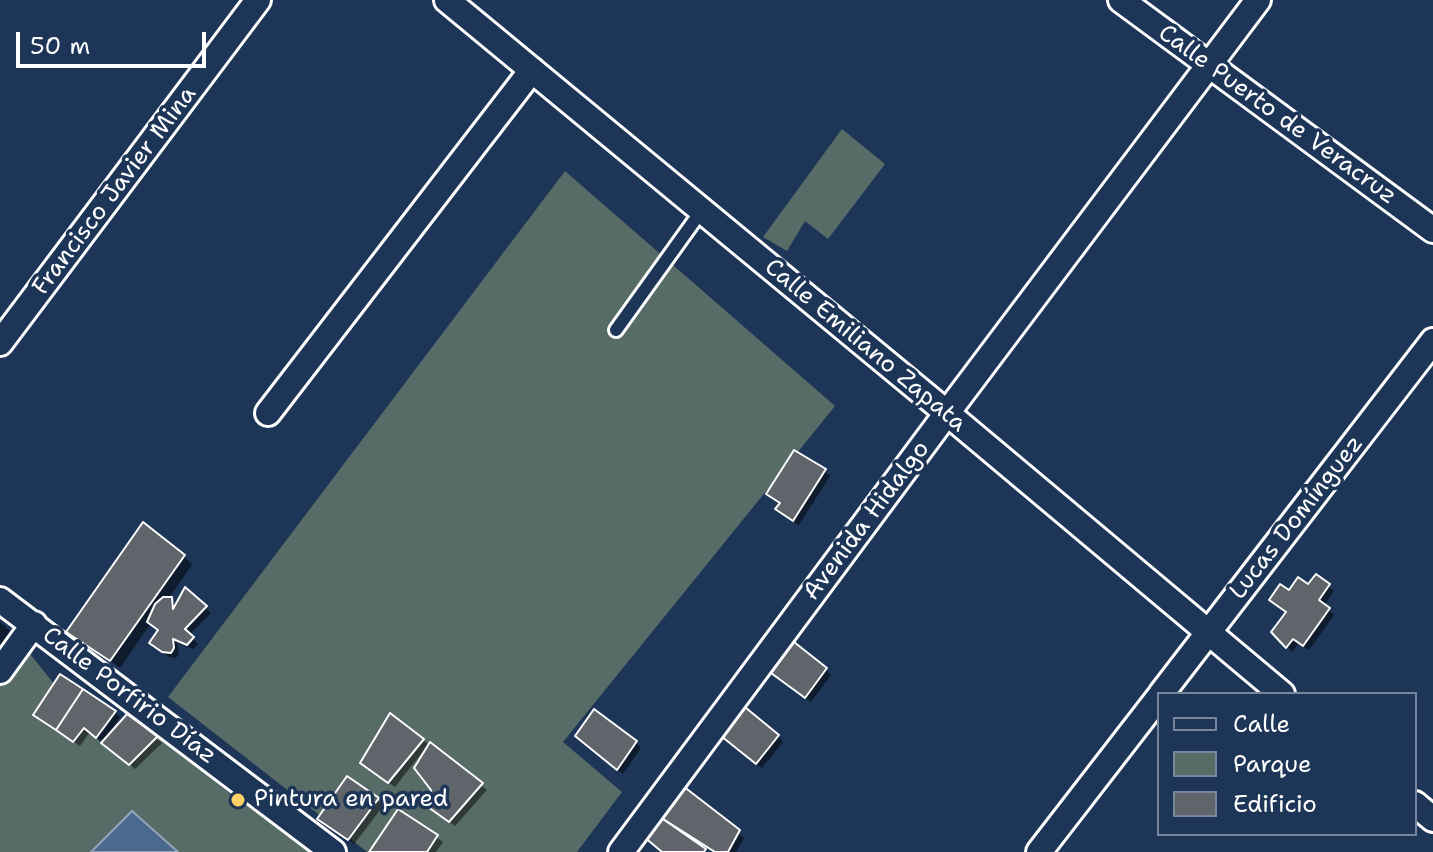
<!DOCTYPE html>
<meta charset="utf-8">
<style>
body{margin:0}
#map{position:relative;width:1433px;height:852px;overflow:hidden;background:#1d3557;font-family:"Shantell Sans",sans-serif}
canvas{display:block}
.legend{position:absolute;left:1157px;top:692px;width:260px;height:144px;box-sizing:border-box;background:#1d3557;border:2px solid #77869a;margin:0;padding:10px 14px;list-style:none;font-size:24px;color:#fff}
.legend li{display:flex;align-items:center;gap:16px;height:40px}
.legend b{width:40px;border:2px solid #77869a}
.scale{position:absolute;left:16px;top:32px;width:190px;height:36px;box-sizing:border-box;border:4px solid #fff;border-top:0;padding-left:10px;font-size:24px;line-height:28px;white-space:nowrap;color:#fff;-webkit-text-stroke:6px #1d3557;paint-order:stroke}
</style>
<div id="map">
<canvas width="1433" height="852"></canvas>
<ul class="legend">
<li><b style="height:10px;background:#1d3557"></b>Calle</li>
<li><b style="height:22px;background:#586c67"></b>Parque</li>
<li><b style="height:22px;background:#5f656b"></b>Edificio</li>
</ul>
<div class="scale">50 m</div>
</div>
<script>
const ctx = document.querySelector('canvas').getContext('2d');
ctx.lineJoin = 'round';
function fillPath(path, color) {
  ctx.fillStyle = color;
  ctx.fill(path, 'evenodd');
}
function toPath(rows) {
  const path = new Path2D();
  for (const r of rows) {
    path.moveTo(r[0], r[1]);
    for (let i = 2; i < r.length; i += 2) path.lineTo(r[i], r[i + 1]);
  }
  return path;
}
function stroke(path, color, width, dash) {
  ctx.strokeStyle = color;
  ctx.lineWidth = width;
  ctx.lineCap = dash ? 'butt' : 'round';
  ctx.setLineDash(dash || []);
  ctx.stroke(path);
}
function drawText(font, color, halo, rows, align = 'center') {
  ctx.font = font + ' "Shantell Sans",sans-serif';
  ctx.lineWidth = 7;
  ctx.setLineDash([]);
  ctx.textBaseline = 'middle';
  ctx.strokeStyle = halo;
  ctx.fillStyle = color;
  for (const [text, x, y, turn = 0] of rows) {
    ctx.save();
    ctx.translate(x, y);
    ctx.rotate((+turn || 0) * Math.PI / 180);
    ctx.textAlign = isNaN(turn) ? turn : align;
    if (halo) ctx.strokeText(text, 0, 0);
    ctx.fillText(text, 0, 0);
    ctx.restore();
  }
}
fillPath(toPath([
 [842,129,885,164,828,239,805,221,787,251,763,237],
 [565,171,835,406,563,742,622,792,577,852,367,852,168,697],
 [27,650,101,743,129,764,158,736,238,800,268,816,316,852,0,852,0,682]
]), '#586c67');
const water = toPath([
 [132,811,178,852,91,852,132,811]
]);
fillPath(water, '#49698e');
stroke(water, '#92a5bb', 2);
fillPath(toPath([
 [824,471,830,476,799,525,783,515,778,509,781,504,769,494],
 [184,556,192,565,168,599,178,605,186,590,211,613,189,635,198,644,193,649,177,643,179,654,176,658,169,657,157,648,160,630,151,623,120,668,69,631],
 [1316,576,1334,591,1324,606,1334,615,1309,650,1299,643,1292,652,1274,632,1287,612,1289,593,1308,587],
 [0,622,10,631,0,645],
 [826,669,831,675,811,702,779,678],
 [115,712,120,717,108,734,110,736,127,717,162,743,135,769,90,732,80,746,42,720],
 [778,736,783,742,762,768,724,738],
 [423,740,487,790,455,826,436,812,424,750,395,787,368,768],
 [583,741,636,742,641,748,623,774],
 [347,779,384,805,354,844,319,819],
 [683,788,744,838,736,852,715,852,695,839,693,841,706,852,664,852,645,836],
 [399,811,443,842,436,852,372,852]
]), '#0007');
const building = toPath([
 [794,450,826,469,793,521,775,509,780,503,766,494,794,450],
 [143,522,185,555,110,661,66,632,143,522],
 [1316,574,1330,584,1319,600,1330,608,1303,646,1293,639,1286,648,1271,632,1286,612,1269,600,1280,584,1289,590,1298,577,1308,584,1316,574],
 [185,587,207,606,185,629,194,637,187,645,173,639,174,648,171,653,162,652,149,643,158,630,147,622,155,604,163,597,172,597,173,609,185,587],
 [794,642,827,668,805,698,771,673,794,642],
 [60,674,83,689,56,730,33,715,60,674],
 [83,689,116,711,96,738,84,728,73,742,56,730,83,689],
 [740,703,779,735,756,764,716,732,740,703],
 [594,709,637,741,617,770,575,736,594,709],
 [390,713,424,739,388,783,360,763,390,713],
 [127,714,158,736,129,765,101,743,127,714],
 [430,742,483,783,449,822,428,807,431,790,414,768,430,742],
 [347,776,379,798,348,840,317,819,347,776],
 [683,786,740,830,728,852,715,852,660,817,683,786],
 [398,809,438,835,427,852,369,852,398,809],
 [660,817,706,849,704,852,662,852,643,836,660,817]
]);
fillPath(building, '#5f656b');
stroke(building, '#fff', 2);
const service = toPath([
 [616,330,702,210]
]);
const minor = toPath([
 [447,0,947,413,1282,694],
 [1121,0,1433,230],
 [0,343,258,0],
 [268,413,532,70],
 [0,600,333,852],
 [0,671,34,624],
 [1161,694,1433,341],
 [1415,804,1433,819],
 [621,852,947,413,1258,0],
 [1039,852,1159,697]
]);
stroke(service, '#fff', 18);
stroke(minor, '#fff', 30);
stroke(service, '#1d3557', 12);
stroke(minor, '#1d3557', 24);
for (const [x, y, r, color] of [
 [238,800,8,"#ffd166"]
]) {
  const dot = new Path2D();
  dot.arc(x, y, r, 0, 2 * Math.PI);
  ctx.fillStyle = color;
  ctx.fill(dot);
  stroke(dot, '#1d3557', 3);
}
drawText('24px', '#fff', '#1d3557', [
 ["Calle Puerto de Veracruz",1277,115,36],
 ["Francisco Javier Mina",115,191,-53],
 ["Calle Emiliano Zapata",865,346,40],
 ["Lucas Domínguez",1297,518,-52],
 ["Avenida Hidalgo",867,521,-53],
 ["Calle Porfirio Díaz",129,696,37]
]);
drawText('24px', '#fff', '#1d3557', [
 ["Pintura en pared",254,800]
], 'left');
</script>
